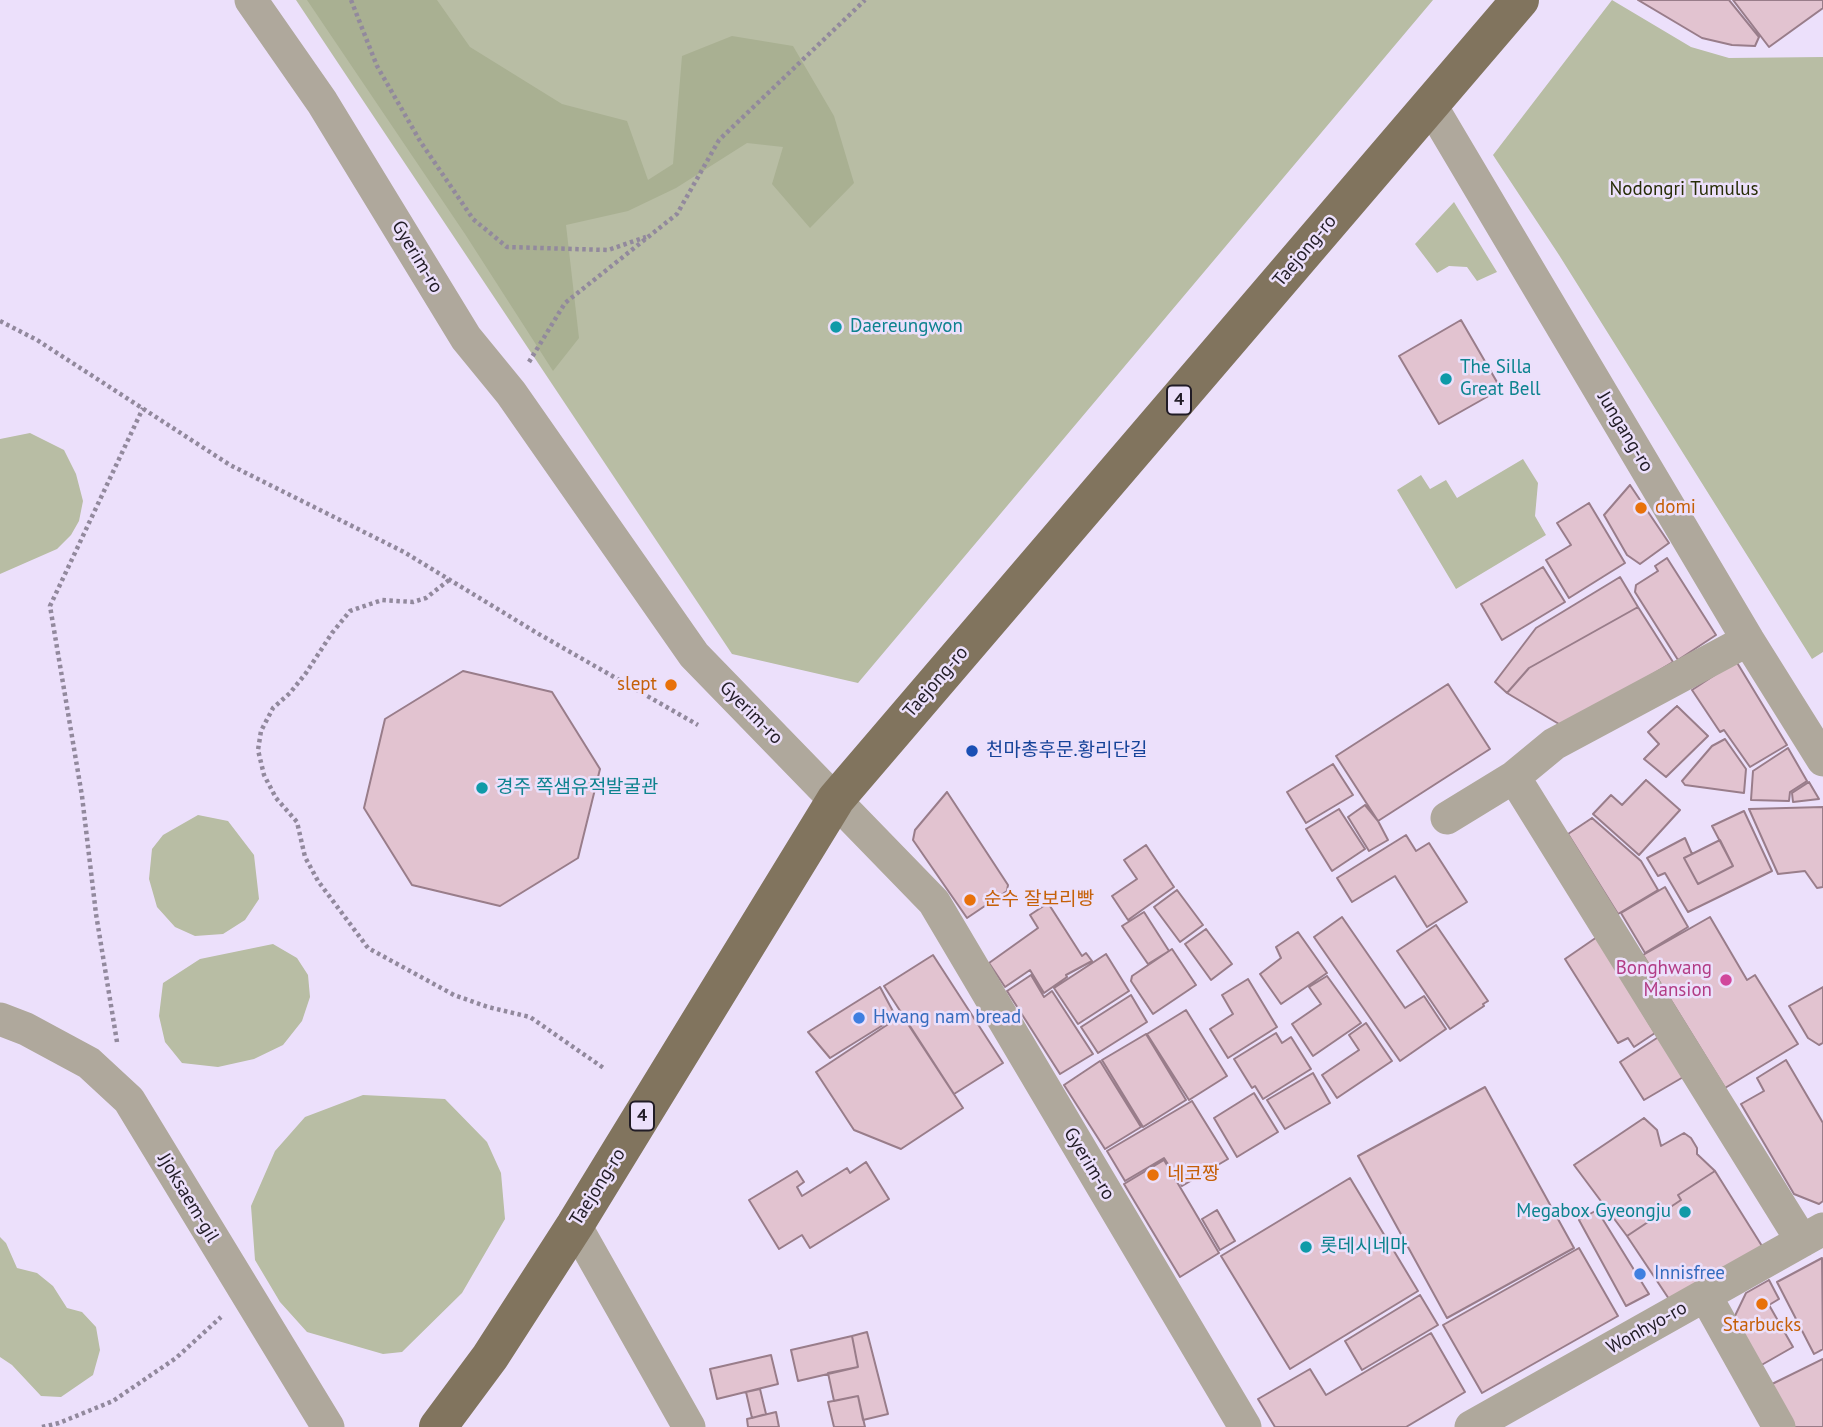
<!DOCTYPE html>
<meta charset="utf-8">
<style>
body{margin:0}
canvas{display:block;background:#ece0fb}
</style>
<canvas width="1823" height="1427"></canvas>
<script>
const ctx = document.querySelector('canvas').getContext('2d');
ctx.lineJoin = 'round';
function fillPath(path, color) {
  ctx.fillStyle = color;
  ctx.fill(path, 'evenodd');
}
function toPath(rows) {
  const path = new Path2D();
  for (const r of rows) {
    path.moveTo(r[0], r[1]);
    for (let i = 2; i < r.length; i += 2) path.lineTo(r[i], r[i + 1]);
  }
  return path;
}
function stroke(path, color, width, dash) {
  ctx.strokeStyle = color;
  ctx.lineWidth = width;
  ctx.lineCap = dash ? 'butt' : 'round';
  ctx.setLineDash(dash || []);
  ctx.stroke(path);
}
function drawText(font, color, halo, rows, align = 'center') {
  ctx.font = font + ' "PT Sans","Noto Sans KR",sans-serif';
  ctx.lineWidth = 5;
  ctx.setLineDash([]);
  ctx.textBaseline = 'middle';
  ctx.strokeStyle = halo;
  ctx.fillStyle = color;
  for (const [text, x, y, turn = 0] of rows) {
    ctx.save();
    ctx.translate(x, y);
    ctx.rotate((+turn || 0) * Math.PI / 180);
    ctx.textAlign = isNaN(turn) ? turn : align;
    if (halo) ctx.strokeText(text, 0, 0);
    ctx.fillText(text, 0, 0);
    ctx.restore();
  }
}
fillPath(toPath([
 [296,0,1433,0,858,683,732,654],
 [1612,0,1691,47,1729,58,1823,57,1823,652,1812,659,1559,255,1493,155],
 [1454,202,1497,272,1477,281,1467,267,1449,266,1437,273,1415,244],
 [30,433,64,450,76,474,83,501,79,521,71,535,57,549,0,574,0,439],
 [1523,459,1538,483,1535,516,1546,535,1456,589,1397,490,1421,475,1430,489,1446,480,1457,498],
 [198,815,228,821,254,855,259,899,245,920,223,934,195,936,175,927,157,907,149,879,152,849,163,835],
 [273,944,297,958,308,975,310,997,302,1021,283,1045,254,1059,218,1067,182,1063,165,1042,159,1016,163,983,200,959],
 [363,1095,445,1099,487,1142,501,1173,505,1219,462,1293,402,1352,383,1354,307,1332,280,1302,255,1260,251,1206,275,1151,305,1117],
 [0,1237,6,1243,17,1268,37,1273,53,1286,67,1308,82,1312,96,1327,100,1350,93,1375,61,1397,41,1396,12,1365,0,1357]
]), '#b8bda4');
fillPath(toPath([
 [307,0,437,0,470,47,562,104,627,121,648,180,673,164,682,56,732,36,793,46,834,116,854,183,810,228,772,184,783,147,747,143,676,188,628,211,566,225,579,338,553,371,465,234]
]), '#a9b092');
const building = toPath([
 [1638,0,1729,0,1759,37,1755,46,1732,45,1702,38,1638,0],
 [1733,0,1823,0,1823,8,1769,47,1733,0],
 [1461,320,1501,389,1439,424,1399,356,1461,320],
 [1630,485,1669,543,1640,564,1627,555,1604,515,1630,485],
 [1589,503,1625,563,1569,598,1546,560,1571,545,1557,523,1589,503],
 [1667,558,1716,635,1678,660,1635,592,1636,585,1658,571,1655,566,1667,558],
 [1543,567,1565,602,1502,640,1481,604,1543,567],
 [1620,577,1638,607,1529,668,1507,693,1495,682,1536,628,1620,577],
 [1638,607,1673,662,1564,727,1507,693,1529,668,1638,607],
 [1736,661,1787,745,1750,767,1724,730,1720,732,1692,690,1736,661],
 [463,671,552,692,600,769,578,858,500,906,412,885,364,808,385,719,463,671],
 [1448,684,1490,749,1378,821,1336,756,1448,684],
 [1677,706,1708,736,1666,777,1644,759,1659,744,1648,732,1677,706],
 [1725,739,1746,769,1744,793,1685,785,1682,781,1712,746,1725,739],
 [1788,748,1807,781,1790,792,1789,801,1751,800,1753,771,1788,748],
 [1333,764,1353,795,1306,823,1287,792,1333,764],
 [1646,780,1680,810,1639,855,1593,814,1611,795,1622,805,1646,780],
 [1809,782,1819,799,1793,802,1792,793,1809,782],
 [947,792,1008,885,1007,891,967,918,913,840,915,830,947,792],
 [1365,805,1378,821,1388,840,1369,851,1348,817,1365,805],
 [1823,807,1823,887,1817,888,1805,871,1778,874,1749,809,1823,807],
 [1339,809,1365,849,1332,871,1306,829,1339,809],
 [1744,811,1772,871,1688,912,1665,873,1658,876,1647,858,1685,838,1692,854,1684,858,1698,884,1733,866,1712,826,1744,811],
 [1592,818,1641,861,1658,890,1618,914,1568,834,1592,818],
 [1406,835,1416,851,1429,843,1467,902,1427,927,1395,876,1352,902,1337,878,1406,835],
 [1720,840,1733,866,1698,884,1684,858,1720,840],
 [1146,845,1174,887,1128,920,1112,896,1137,879,1124,860,1146,845],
 [1665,887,1688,927,1645,953,1621,913,1665,887],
 [1177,890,1203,925,1180,942,1154,907,1177,890],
 [1048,903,1082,956,1086,953,1092,961,1066,975,1067,977,1044,993,1030,970,1005,987,989,963,1038,928,1030,915,1048,903],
 [1144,912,1169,951,1148,964,1122,926,1144,912],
 [1342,917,1405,1008,1424,996,1446,1029,1400,1061,1314,937,1342,917],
 [1710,917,1747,980,1755,975,1798,1044,1725,1088,1643,955,1710,917],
 [1436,925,1488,1001,1483,1004,1484,1006,1450,1029,1397,951,1436,925],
 [1206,929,1232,964,1211,980,1185,944,1206,929],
 [1298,932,1327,973,1281,1004,1260,974,1281,958,1276,947,1298,932],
 [1597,937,1655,1033,1634,1047,1628,1038,1618,1043,1565,959,1597,937],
 [1172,949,1196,985,1153,1014,1131,981,1132,976,1172,949],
 [1106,954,1129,991,1078,1024,1054,988,1106,954],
 [933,955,1003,1063,954,1094,884,986,933,955],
 [1031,975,1044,997,1052,991,1093,1054,1060,1074,1007,991,1031,975],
 [1327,976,1361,1023,1313,1056,1292,1024,1321,1004,1309,987,1327,976],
 [1248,979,1277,1027,1228,1058,1210,1029,1233,1014,1222,995,1248,979],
 [880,987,896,1017,830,1058,808,1032,880,987],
 [1823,987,1823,1043,1819,1045,1808,1038,1789,1006,1823,987],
 [1131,995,1147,1022,1098,1053,1081,1027,1131,995],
 [1186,1010,1227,1076,1189,1100,1147,1034,1186,1010],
 [902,1015,963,1108,901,1149,854,1130,816,1072,902,1015],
 [1366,1023,1392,1061,1337,1098,1322,1075,1359,1050,1349,1035,1366,1023],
 [1276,1033,1282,1043,1291,1037,1311,1069,1263,1099,1255,1086,1252,1088,1234,1059,1276,1033],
 [1146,1034,1186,1100,1143,1127,1102,1060,1146,1034],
 [1660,1036,1685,1076,1644,1100,1620,1062,1660,1036],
 [1786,1060,1823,1123,1823,1201,1819,1204,1794,1194,1741,1104,1764,1091,1757,1078,1786,1060],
 [1100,1061,1141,1127,1105,1149,1064,1085,1100,1061],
 [1313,1073,1330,1103,1285,1129,1267,1100,1313,1073],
 [1485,1087,1574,1248,1447,1318,1358,1156,1485,1087],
 [1254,1093,1278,1132,1237,1157,1214,1118,1254,1093],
 [1192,1101,1228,1159,1182,1186,1164,1158,1125,1181,1107,1151,1192,1101],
 [1644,1118,1657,1130,1661,1146,1684,1133,1691,1138,1697,1148,1697,1154,1715,1171,1678,1195,1681,1200,1627,1236,1574,1165,1644,1118],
 [1164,1160,1219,1253,1180,1277,1124,1184,1164,1160],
 [866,1162,889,1199,810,1248,802,1235,779,1249,749,1200,797,1171,804,1182,797,1187,802,1196,847,1168,850,1173,866,1162],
 [1715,1171,1762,1246,1671,1302,1627,1236,1681,1200,1678,1195,1715,1171],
 [1350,1178,1418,1291,1290,1369,1221,1256,1350,1178],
 [1217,1210,1235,1241,1220,1250,1202,1219,1217,1210],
 [1597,1210,1649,1294,1626,1306,1579,1220,1597,1210],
 [1579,1248,1618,1316,1482,1393,1443,1325,1579,1248],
 [1822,1258,1823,1349,1814,1354,1777,1282,1822,1258],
 [1769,1280,1779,1299,1769,1305,1793,1347,1758,1367,1732,1322,1746,1293,1769,1280],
 [1420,1295,1438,1325,1362,1370,1345,1341,1420,1295],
 [867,1332,888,1414,863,1420,858,1396,834,1401,828,1373,858,1367,852,1336,867,1332],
 [1431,1333,1465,1392,1406,1427,1275,1427,1258,1399,1310,1369,1326,1395,1431,1333],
 [852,1336,858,1367,798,1381,791,1350,852,1336],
 [771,1355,778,1384,717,1399,710,1369,771,1355],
 [1823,1359,1823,1427,1786,1427,1766,1387,1823,1359],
 [760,1389,766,1414,752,1418,746,1392,760,1389],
 [858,1396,865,1427,834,1427,828,1402,858,1396],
 [776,1412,779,1427,748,1427,747,1419,776,1412]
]);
fillPath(building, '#e2c3d0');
stroke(building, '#997d8a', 2);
stroke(toPath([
 [351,0,377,66,420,141,473,219,507,247,608,250,646,237],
 [0,321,37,340,230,465,404,552,537,633,698,725],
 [529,362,565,303,677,214,719,140,865,0],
 [449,580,426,598,413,602,382,600,350,611,332,633,306,673,290,693,273,708,261,731,258,750,264,775,276,798,297,822,305,857,318,881,368,948,454,995,488,1007,530,1017,605,1069],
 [117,1042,96,914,82,796,50,606,143,408],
 [42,1427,59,1423,113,1401,176,1358,221,1317]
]), '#92899d', 4.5, [3.5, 3.5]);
stroke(toPath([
 [251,0,322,102,466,338,511,393,694,655,934,902,1245,1427],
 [1430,104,1748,640,1823,760],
 [1514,777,1802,1241],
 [1447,818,1514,777,1554,744,1748,640],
 [0,1019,26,1029,89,1063,129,1100,328,1427],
 [575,1225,689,1427],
 [1705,1295,1779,1427],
 [1471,1427,1823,1229]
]), '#afa89c', 33);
stroke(toPath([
 [438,1427,490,1357,575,1225,836,799,1520,0]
]), '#81745e', 38);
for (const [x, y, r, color] of [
 [836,327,7,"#0f9aa8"],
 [1446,379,7,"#0f9aa8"],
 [1641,508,7,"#e8710a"],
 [671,685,7,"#e8710a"],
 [972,751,7,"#1a4fb4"],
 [482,788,7,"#0f9aa8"],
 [970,900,7,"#e8710a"],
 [1726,980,7,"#d1479c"],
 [859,1018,7,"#3f7fe0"],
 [1153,1175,7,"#e8710a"],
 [1685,1212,7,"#0f9aa8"],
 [1306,1247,7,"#0f9aa8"],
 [1640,1274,7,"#3f7fe0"],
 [1762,1304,7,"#e8710a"]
]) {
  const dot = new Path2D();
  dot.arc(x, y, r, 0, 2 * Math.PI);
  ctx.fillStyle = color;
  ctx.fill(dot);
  stroke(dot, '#ece0fb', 2.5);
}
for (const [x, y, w] of [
 [1179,400,24],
 [642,1116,24]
]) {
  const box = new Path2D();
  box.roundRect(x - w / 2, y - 14.5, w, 29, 5);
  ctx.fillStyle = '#ece0fb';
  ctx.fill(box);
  stroke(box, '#211c26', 2);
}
drawText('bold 18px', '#211c26', null, [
 ["4",1179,400],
 ["4",642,1116]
]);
drawText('19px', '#272d06', '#ece0fb', [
 ["Nodongri Tumulus",1684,190]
]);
drawText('19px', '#211c26', '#ece0fb', [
 ["Taejong-ro",1305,251,-50],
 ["Gyerim-ro",417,257,59],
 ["Jungang-ro",1625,432,59],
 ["Taejong-ro",936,682,-49],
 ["Gyerim-ro",751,713,45],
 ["Gyerim-ro",1089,1164,59],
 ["Taejong-ro",598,1187,-58],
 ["Jjoksaem-gil",188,1198,59],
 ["Wonhyo-ro",1647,1328,-29]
]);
drawText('19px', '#0d838f', '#ece0fb', [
 ["Daereungwon",850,327],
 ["The Silla",1460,368],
 ["Great Bell",1460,390],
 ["경주 쪽샘유적발굴관",496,788],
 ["Megabox Gyeongju",1671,1212,"right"],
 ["롯데시네마",1320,1247]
], 'left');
drawText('19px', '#c56008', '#ece0fb', [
 ["domi",1655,508],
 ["slept",657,685,"right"],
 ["순수 잘보리빵",984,900],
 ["네코짱",1167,1175],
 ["Starbucks",1762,1326,"center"]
], 'left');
drawText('19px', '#164399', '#ece0fb', [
 ["천마총후문.황리단길",986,751]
], 'left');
drawText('19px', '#b23c85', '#ece0fb', [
 ["Bonghwang",1712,969],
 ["Mansion",1712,991]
], 'right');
drawText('19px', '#366cbe', '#ece0fb', [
 ["Hwang nam bread",873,1018],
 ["Innisfree",1654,1274]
], 'left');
</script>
